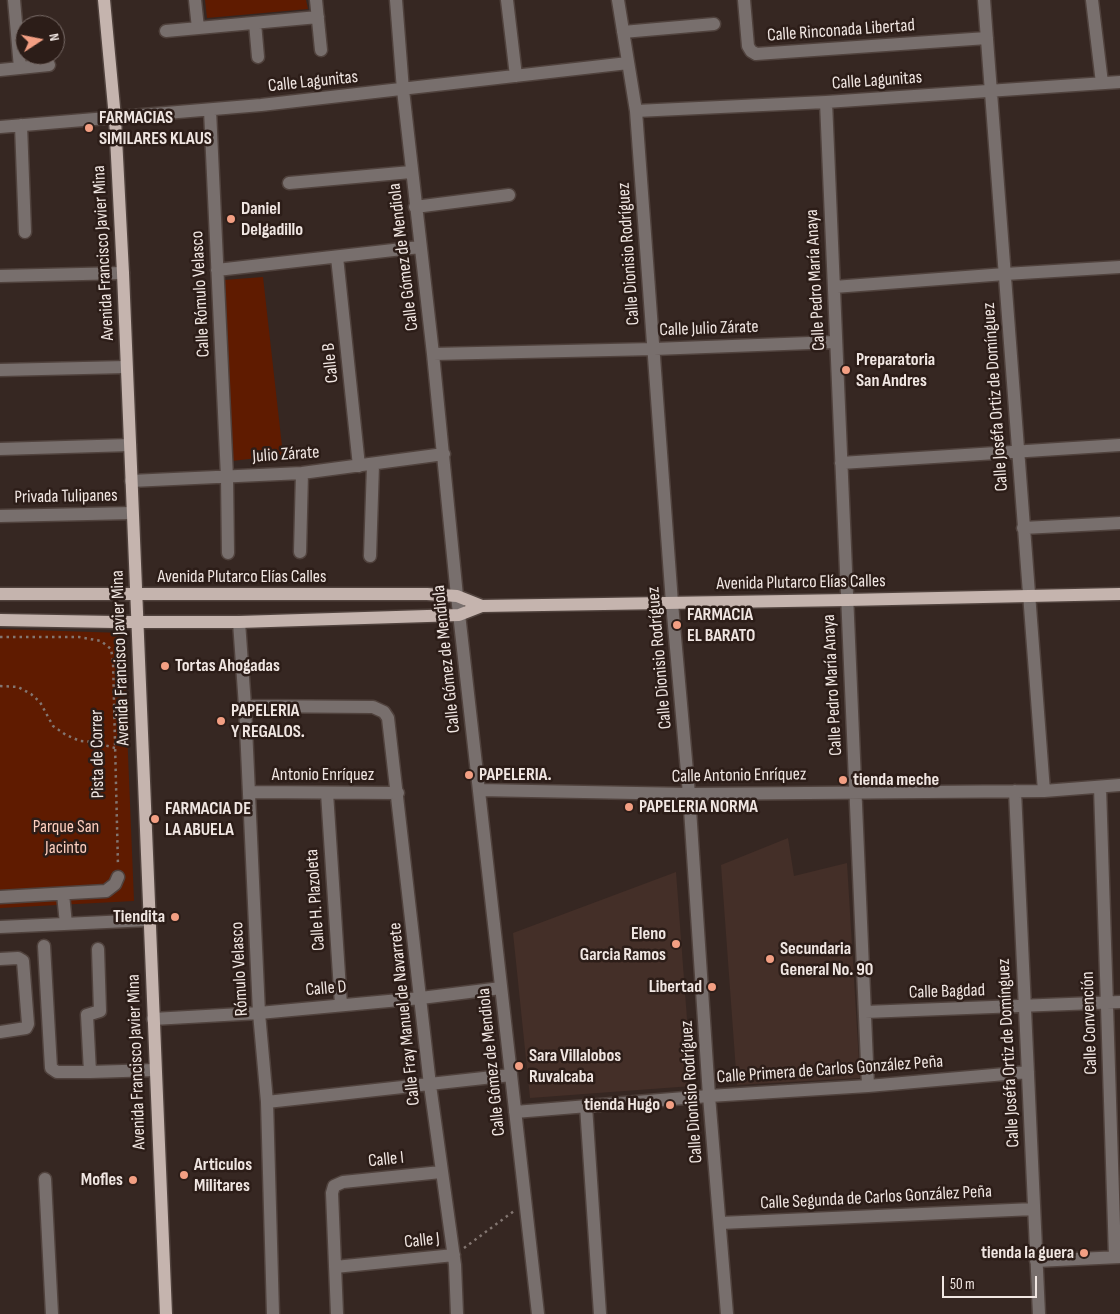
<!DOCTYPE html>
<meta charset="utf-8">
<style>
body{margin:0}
#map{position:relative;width:1120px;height:1314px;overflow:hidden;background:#362722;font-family:"Sofia Sans Condensed",sans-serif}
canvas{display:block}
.north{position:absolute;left:15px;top:15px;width:50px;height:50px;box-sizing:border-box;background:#2c1d18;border:1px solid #7a6d69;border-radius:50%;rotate:79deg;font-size:14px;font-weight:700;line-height:20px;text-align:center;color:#f0e6e2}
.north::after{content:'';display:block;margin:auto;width:18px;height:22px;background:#f39f83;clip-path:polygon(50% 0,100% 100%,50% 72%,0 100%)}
.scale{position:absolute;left:942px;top:1276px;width:95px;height:22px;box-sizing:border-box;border:2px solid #f0e6e2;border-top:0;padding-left:6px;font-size:15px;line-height:18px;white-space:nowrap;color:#f0e6e2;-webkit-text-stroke:4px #2c1d18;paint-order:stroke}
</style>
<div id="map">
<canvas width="1120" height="1314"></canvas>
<div class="north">N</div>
<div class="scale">50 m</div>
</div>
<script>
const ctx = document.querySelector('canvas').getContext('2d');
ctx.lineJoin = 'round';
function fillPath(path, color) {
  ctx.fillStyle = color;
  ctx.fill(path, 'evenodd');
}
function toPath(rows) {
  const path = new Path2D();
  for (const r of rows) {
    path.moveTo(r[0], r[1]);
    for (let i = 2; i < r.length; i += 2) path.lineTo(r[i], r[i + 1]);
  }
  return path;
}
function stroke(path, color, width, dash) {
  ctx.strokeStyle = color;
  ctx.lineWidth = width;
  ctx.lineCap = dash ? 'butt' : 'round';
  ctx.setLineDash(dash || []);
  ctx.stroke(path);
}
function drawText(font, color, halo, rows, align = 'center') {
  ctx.font = font + ' "Sofia Sans Condensed",sans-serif';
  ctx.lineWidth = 5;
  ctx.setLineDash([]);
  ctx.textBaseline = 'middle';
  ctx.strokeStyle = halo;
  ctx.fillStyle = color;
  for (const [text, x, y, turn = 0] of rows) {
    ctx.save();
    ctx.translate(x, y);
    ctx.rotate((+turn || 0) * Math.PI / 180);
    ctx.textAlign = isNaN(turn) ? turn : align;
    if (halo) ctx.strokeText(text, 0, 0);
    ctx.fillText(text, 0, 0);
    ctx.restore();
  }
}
fillPath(toPath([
 [788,838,794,876,847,863,860,1078,737,1085,721,865],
 [676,872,692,1086,530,1098,513,933]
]), '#442f28');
fillPath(toPath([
 [205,0,306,0,308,9,207,18],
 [263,277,283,455,232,461,224,280],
 [0,629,123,633,134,901,0,908]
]), '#5f1b00');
const minor = toPath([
 [14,0,20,68],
 [195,0,198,28],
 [316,0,321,50],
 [396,0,403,90,433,354,457,596,538,1314],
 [507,0,516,76],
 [618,0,636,111,672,603,689,794,709,1096,727,1314],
 [744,0,748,46,751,51,756,54,987,38],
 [984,0,1044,791],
 [1092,0,1102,83],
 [255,23,258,57],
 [166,31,318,17],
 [623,32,714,24],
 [0,70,49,65],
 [826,102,868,1086],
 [210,110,227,477,228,553],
 [636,111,826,102,1120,82],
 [21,125,25,232],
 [0,127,261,105,628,63],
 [289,183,411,172],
 [415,207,509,195],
 [337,257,359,466],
 [217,270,420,247],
 [0,276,123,273],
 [834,287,1005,274,1120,267],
 [433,354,654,349,836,342],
 [0,370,126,367],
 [0,449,130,445],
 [841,463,1120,445],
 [131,481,302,473,444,454],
 [0,516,132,513],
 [1023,528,1120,523],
 [300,552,302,473],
 [370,556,373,465],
 [239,622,245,706,259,1013,267,1102,273,1314],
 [245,706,373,707,384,712,388,718,430,1085,455,1265,457,1314],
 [1100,787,1115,1257],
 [479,790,689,794,1044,791,1120,785],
 [1015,791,1039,1314],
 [249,792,398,793],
 [327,793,341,1005],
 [63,894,66,924],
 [0,897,106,891,115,884,118,877],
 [0,927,149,920],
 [44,946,51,1068,57,1072,90,1072],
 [98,949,100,1011,87,1015,90,1072,155,1070],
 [0,959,18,958,23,961,28,1024,26,1028,0,1032],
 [865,1012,1120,1002],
 [153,1019,259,1013,421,998,501,988],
 [267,1102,511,1075],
 [586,1106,600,1314],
 [515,1112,709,1096,868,1086,1028,1072],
 [45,1179,52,1314],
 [720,1223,1034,1209],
 [1036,1261,1120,1257],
 [335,1267,454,1255],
 [337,1314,332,1193,334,1186,343,1182,441,1172]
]);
const major = toPath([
 [104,0,115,118,123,273,166,1314],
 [0,594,427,594,457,596,482,606],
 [0,620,114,622,239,622,459,615,482,606,847,600,1120,594]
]);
stroke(minor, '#50423d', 15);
stroke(major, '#50423d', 15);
stroke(toPath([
 [0,637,79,637,101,641,111,649,113,661,118,866],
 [0,686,18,687,31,694,40,702,53,726,66,735,80,741,93,742,115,748],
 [464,1248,514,1211]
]), '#837671', 2.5, [2.5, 4]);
stroke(minor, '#786f6d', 12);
stroke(major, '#c5b4ae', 12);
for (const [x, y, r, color] of [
 [89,128,5,"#f39f83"],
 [231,219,5,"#f39f83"],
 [846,370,5,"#f39f83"],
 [677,625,5,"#f39f83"],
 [165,666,5,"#f39f83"],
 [221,721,5,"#f39f83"],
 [469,775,5,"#f39f83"],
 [843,780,5,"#f39f83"],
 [629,807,5,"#f39f83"],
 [155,819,5,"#f39f83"],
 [175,917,5,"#f39f83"],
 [676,944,5,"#f39f83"],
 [770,959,5,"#f39f83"],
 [712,987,5,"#f39f83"],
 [519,1066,5,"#f39f83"],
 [670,1105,5,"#f39f83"],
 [184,1175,5,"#f39f83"],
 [133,1180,5,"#f39f83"],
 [1084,1253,5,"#f39f83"]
]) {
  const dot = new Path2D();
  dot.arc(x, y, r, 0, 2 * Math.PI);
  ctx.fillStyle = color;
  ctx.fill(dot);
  stroke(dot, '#2c1d18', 2);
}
drawText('18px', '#f0e6e2', '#2c1d18', [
 ["Calle Rinconada Libertad",841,31,-4],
 ["Calle Lagunitas",877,81,-4],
 ["Calle Lagunitas",313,82,-6],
 ["Avenida Francisco Javier Mina",104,253,-93],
 ["Calle Dionisio Rodríguez",629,254,-94],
 ["Calle Gómez de Mendiola",404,257,-97],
 ["Calle Pedro María Anaya",816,280,-93],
 ["Calle Rómulo Velasco",201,294,-93],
 ["Calle Julio Zárate",709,329,-2],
 ["Calle B",331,363,-96],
 ["Calle Joséfa Ortiz de Domínguez",996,397,-94],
 ["Julio Zárate",286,455,-4],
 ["Privada Tulipanes",66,497,-1],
 ["Avenida Plutarco Elías Calles",242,577],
 ["Avenida Plutarco Elías Calles",801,583,-1],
 ["Avenida Francisco Javier Mina",121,658,-92],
 ["Calle Dionisio Rodríguez",660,658,-95],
 ["Calle Gómez de Mendiola",447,659,-96],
 ["Calle Pedro María Anaya",833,685,-93],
 ["Pista de Correr",98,754,-91],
 ["Antonio Enríquez",323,775],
 ["Calle Antonio Enríquez",739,776,-1],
 ["Calle H. Plazoleta",316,900,-94],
 ["Rómulo Velasco",240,969,-93],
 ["Calle D",326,989,-5],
 ["Calle Bagdad",947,992,-2],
 ["Calle Fray Manuel de Navarrete",405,1014,-96],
 ["Calle Convención",1090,1023,-92],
 ["Calle Joséfa Ortiz de Domínguez",1009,1053,-93],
 ["Avenida Francisco Javier Mina",137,1062,-92],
 ["Calle Gómez de Mendiola",492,1062,-96],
 ["Calle Primera de Carlos González Peña",830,1070,-4],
 ["Calle Dionisio Rodríguez",692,1092,-94],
 ["Calle I",386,1160,-6],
 ["Calle Segunda de Carlos González Peña",876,1198,-3],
 ["Calle J",422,1241,-6]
]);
drawText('bold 18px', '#f0e6e2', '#2c1d18', [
 ["FARMACIAS",99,118],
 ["SIMILARES KLAUS",99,139],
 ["Daniel",241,209],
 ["Delgadillo",241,230],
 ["Preparatoria",856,360],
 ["San Andres",856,381],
 ["FARMACIA",687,615],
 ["EL BARATO",687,636],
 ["Tortas Ahogadas",175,666],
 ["PAPELERIA",231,711],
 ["Y REGALOS.",231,732],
 ["PAPELERIA.",479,775],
 ["tienda meche",853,780],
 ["PAPELERIA NORMA",639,807],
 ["FARMACIA DE",165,809],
 ["LA ABUELA",165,830],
 ["Tiendita",165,917,"right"],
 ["Eleno",666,934,"right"],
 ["Garcia Ramos",666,955,"right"],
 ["Secundaria",780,949],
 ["General No. 90",780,970],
 ["Libertad",702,987,"right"],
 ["Sara Villalobos",529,1056],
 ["Ruvalcaba",529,1077],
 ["tienda Hugo",660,1105,"right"],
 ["Articulos",194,1165],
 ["Militares",194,1186],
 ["Mofles",123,1180,"right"],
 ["tienda la guera",1074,1253,"right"]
], 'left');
drawText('18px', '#fdcfbf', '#2c1d18', [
 ["Parque San",66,827],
 ["Jacinto",66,848]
]);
</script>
